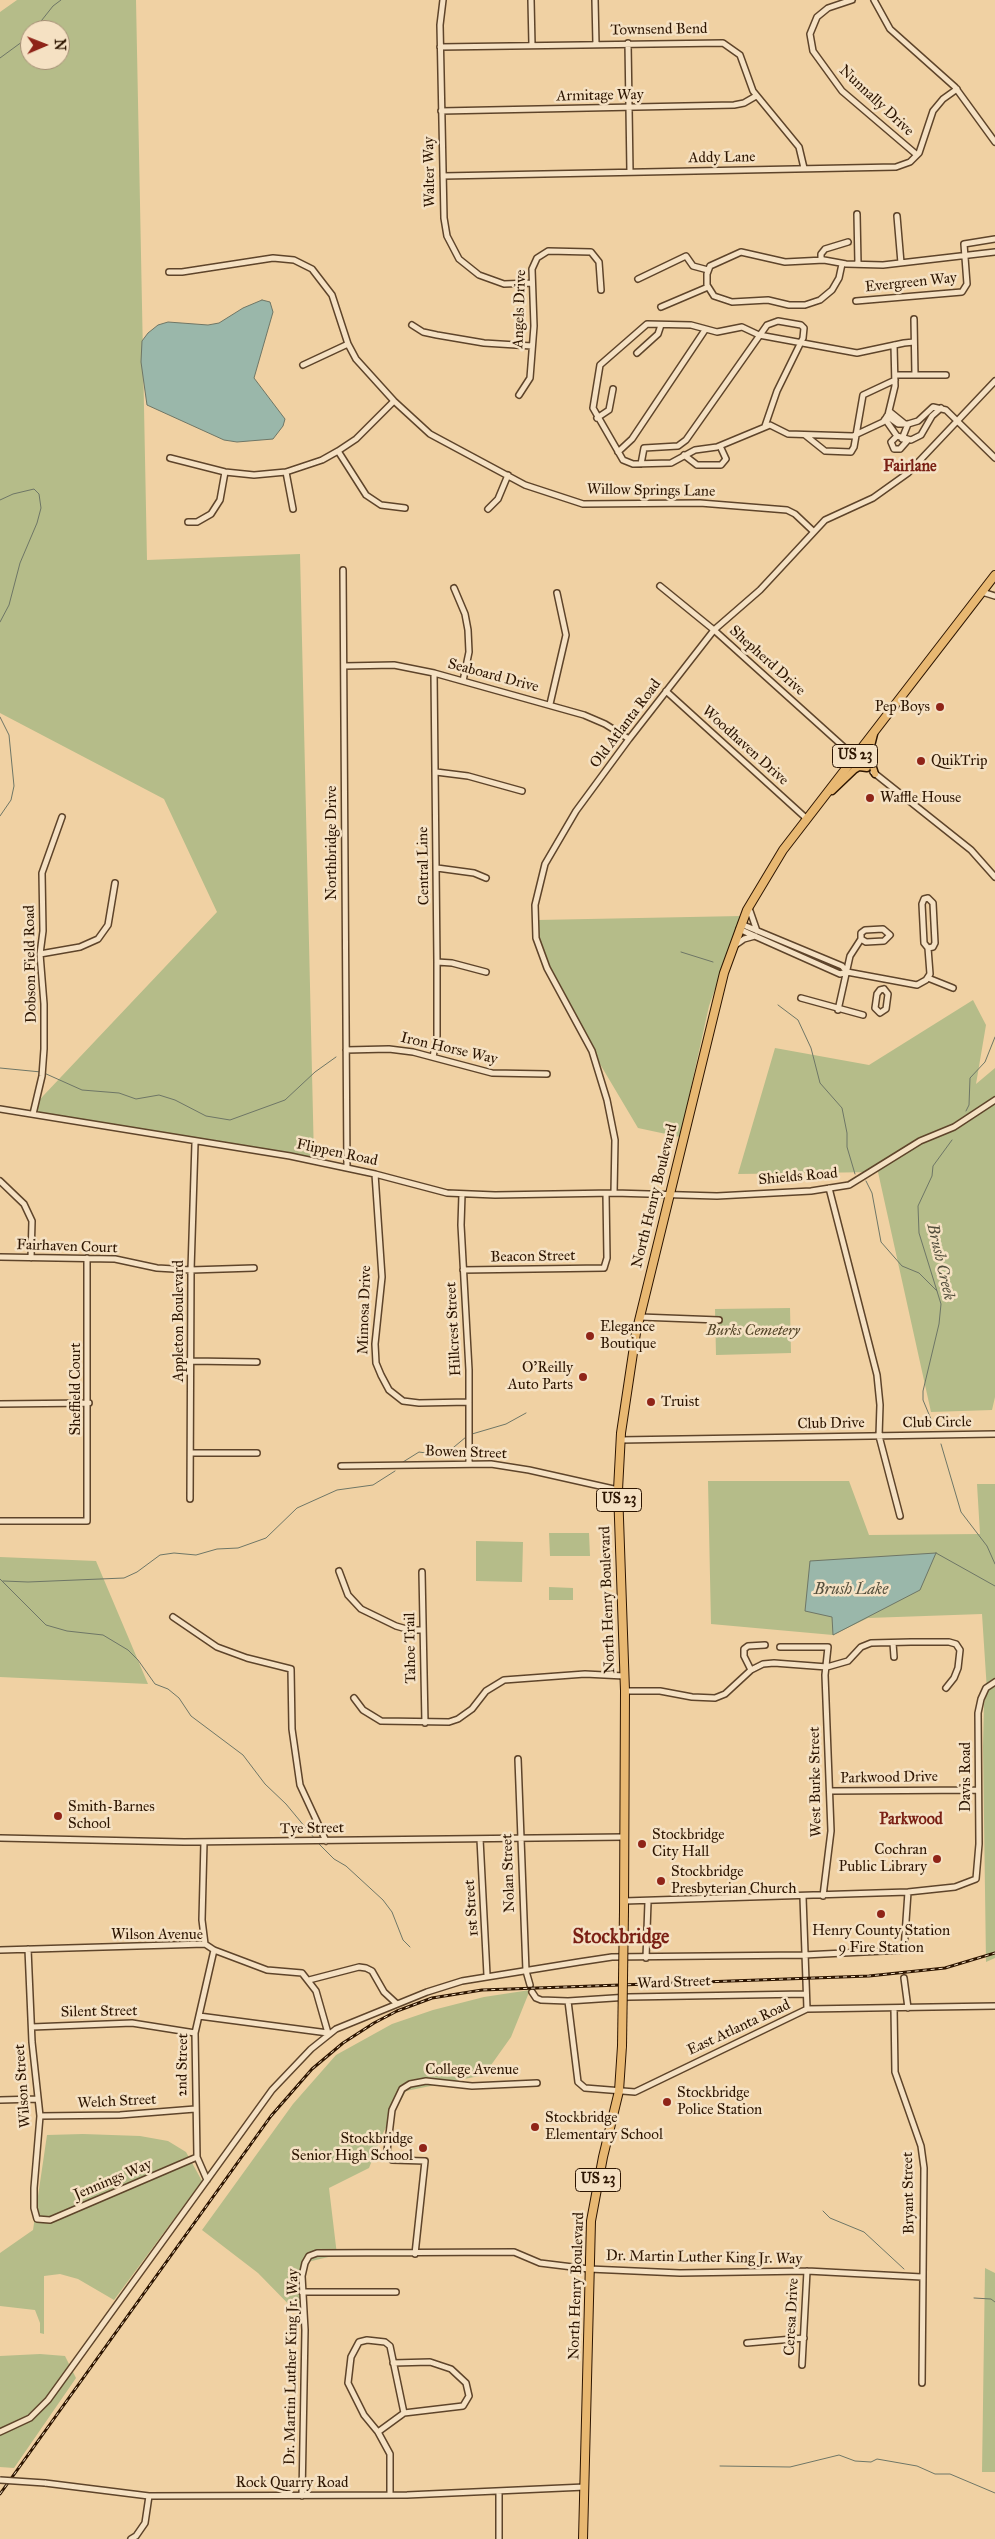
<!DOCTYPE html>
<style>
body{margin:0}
#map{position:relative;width:995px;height:2539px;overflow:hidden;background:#f0d1a3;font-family:"IM FELL Great Primer",serif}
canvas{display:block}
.north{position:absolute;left:20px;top:20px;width:50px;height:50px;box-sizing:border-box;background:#f5e1c3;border:1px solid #a58f75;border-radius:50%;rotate:89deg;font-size:14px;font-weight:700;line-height:20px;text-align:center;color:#2d1501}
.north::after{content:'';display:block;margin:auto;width:18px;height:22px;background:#8f2418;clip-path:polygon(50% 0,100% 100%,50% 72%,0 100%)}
</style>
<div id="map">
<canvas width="995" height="2539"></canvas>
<div class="north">N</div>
</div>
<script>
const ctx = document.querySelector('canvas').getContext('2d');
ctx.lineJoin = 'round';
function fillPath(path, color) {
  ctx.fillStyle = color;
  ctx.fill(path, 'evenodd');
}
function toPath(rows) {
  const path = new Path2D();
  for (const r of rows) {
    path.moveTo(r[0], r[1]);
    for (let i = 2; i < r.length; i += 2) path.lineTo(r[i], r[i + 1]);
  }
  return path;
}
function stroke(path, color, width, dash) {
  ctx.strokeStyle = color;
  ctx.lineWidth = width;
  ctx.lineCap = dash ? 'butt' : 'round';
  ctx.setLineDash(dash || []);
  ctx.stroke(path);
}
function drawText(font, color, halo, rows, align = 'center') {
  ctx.font = font + ' "IM FELL Great Primer",serif';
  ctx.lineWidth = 5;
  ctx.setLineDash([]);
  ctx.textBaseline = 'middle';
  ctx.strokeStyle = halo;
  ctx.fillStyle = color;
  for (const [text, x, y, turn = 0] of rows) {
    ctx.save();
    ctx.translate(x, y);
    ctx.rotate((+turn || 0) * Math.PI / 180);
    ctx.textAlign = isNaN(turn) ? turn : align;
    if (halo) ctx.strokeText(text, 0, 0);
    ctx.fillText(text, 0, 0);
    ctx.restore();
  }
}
fillPath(toPath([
 [17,0,136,0,147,560,300,554,314,1159,26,1114,217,912,164,799,0,713,0,12],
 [30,30,60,30,60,60,30,60],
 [741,916,709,1006,680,1137,638,1128,559,995,539,951,537,920],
 [973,1000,986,1025,976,1084,995,1068,995,1397,992,1410,931,1412,878,1172,738,1174,775,1048,869,1065],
 [790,1308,791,1353,716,1355,715,1309],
 [708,1481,849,1481,869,1535,980,1534,977,1484,995,1484,995,1958,986,1962,983,1746,984,1704,987,1691,982,1614,868,1618,833,1635,711,1624],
 [549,1533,589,1533,590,1556,550,1556],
 [476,1541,523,1542,522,1582,476,1581],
 [0,1557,96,1561,148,1684,0,1677],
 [549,1587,573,1588,573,1600,549,1600],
 [530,1990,511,2037,484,2075,406,2091,383,2133,369,2168,329,2188,337,2255,303,2263,303,2319,258,2273,202,2230,293,2104,336,2055,392,2024,433,2010,484,1997],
 [83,2134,140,2136,168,2141,186,2152,202,2181,114,2300,78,2279,60,2274,44,2276,44,2334,40,2333,40,2323,35,2310,0,2306,0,2253,33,2230,47,2135],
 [985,2268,995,2273,995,2472,982,2472],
 [40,2354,65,2356,76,2378,14,2468,0,2467,0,2356]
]), '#b5bc89');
const water = toPath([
 [262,300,270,302,273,312,254,378,285,419,283,426,273,439,237,442,224,440,147,405,141,362,142,341,148,333,158,325,168,322,208,325,219,323,243,308,262,300],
 [936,1553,920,1590,833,1635,832,1617,805,1611,810,1561,936,1553]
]);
fillPath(water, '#9ab7aa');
stroke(water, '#6e7666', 1);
stroke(toPath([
 [34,30,53,6,61,0],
 [0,58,30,36],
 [0,500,13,494,34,489,39,494,41,508,37,523,20,563,9,605,0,622],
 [0,717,9,735,14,786,11,800,0,816],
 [681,952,713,962],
 [778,1005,798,1020,811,1048,820,1083,842,1108,847,1133,847,1147,855,1174],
 [0,1068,41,1072],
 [44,1073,82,1090,119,1093,136,1099,159,1095,175,1100,206,1116,230,1120,285,1100,315,1072,336,1057],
 [966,1111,969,1105,970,1078,985,1062,995,1037],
 [866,1181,872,1193,881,1242,902,1266,919,1273,937,1291],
 [933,1424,923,1400,923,1391,939,1324,941,1304,919,1233,918,1206,932,1176,933,1166,952,1140],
 [472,1434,506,1424,526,1413],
 [941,1444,961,1512,987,1546,995,1564],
 [403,1462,419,1452,433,1454,448,1452,466,1437],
 [936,1553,995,1586],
 [0,1579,46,1625,67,1631,103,1635,128,1650,138,1660,155,1684,168,1689,179,1698,191,1716,243,1755,265,1784,286,1804,315,1839],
 [3,1581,28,1582,124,1578,137,1572,160,1555,174,1553,196,1555,217,1549,238,1548,266,1538,297,1508,337,1490,373,1485,395,1471],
 [317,1842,334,1859,346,1866,383,1900,392,1912,403,1940,410,1947],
 [823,2211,830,2218,864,2232,904,2269],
 [974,2298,991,2299,995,2302],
 [720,2466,790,2467,839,2455,855,2461,871,2462,877,2459,917,2466,935,2474,950,2474,995,2493]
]), '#6e7666', 1);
const minor = toPath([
 [443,0,440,25,444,218,447,236,459,259,479,275,504,284,532,283],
 [531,0,532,45],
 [595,0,596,44],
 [852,0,828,8,817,17,810,34,813,51,842,91,917,155],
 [874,0,890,29,955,87,995,142],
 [628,43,630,172],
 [440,47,723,43,740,55,753,91,799,147,804,168],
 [441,111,734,105,744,103,756,96],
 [443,176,896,167,910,162,919,153,933,111,943,99,957,89],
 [857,214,858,264],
 [897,216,901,263],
 [821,260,821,254,825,249,848,242],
 [842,264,839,278,832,290,820,300,805,305,789,305,768,300,732,302,714,296,707,285,707,274,710,266,741,252,785,262,824,260,846,264,883,265,995,252],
 [169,272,182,272,273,258,294,260,312,269,332,295,348,344,356,359,394,401,430,434,525,485,583,504,700,503,787,510,795,514,813,531],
 [638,279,686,256,693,266,708,270],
 [856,301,962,292,967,284,964,244,995,239],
 [661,307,708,287],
 [914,319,915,375],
 [412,325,423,332,437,335,484,343,532,346],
 [894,345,895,386,888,415,883,422,853,436,788,434,770,425,717,447,695,450,671,463,633,464,623,460,593,408,600,365,647,324,691,325,717,332,742,327,759,335,857,353,904,343,914,342],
 [637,353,658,334,661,325],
 [303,365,348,344],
 [895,375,946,375],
 [519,395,530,378,534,326,532,269,537,258,548,251,591,252,599,262,601,290],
 [889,411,905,424],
 [887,416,898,424,908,424,918,421,933,407,946,410,995,458],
 [597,418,609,410,613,389],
 [885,419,897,436,911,440,921,435,932,416,941,408],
 [805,435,825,451,851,452,854,447,863,395,895,380],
 [897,436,891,442,894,449,900,449,907,441],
 [902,439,908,424],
 [338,451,366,495,381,505,405,508],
 [618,452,632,439,705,330],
 [684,455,697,465,721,465,726,459,720,446],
 [170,458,225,472,254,475,286,472,322,460,338,451,356,439,394,401],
 [641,464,644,448,678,446,686,440,767,325,778,321,801,325,804,328,803,338,777,391,765,426],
 [286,472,293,509],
 [488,509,498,499,508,475],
 [188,522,197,522,211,514,220,500,225,472],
 [343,570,347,1168],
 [660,586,714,630,866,767],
 [454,588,465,614,468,630,469,652,463,681],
 [982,592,995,596],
 [344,666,394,665,434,673,584,715,605,724,629,739],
 [666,691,807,819],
 [550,704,566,635,557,593],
 [436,772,468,776,522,791],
 [873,772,971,850,995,877],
 [437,868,474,873,486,878],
 [749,908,757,931],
 [741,924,842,966,847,972],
 [739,929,840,974,847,972,917,985,926,980,930,974,928,948,924,943,922,904,924,899,928,898,933,903,935,943,933,947,928,948],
 [734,946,744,939,755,936],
 [40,954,80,947,98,939,108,925,115,883],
 [437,962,452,963,486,972],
 [928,978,953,988],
 [884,989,888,994,886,1009,880,1013,875,1008,877,994,880,990,884,989],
 [801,998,863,1015],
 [838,1010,850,956,861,939,861,933,865,930,883,929,890,935,884,941,866,942,861,939],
 [346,1050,389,1049,413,1052,492,1073,547,1074],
 [433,1057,437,1036,437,962,434,673],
 [0,1109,290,1156,375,1174,447,1193,495,1195,614,1193,717,1196,811,1191,849,1185,920,1141,954,1127,995,1100],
 [33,1114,42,1076,44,1049,44,1004,40,954,43,931,42,873,62,817],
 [375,1174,382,1277,375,1344,376,1363,381,1375,389,1390,403,1401,419,1403,469,1402],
 [0,1181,24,1204,32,1221,31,1258],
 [829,1188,877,1375,880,1405,879,1436,900,1516],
 [614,1193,615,1140,607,1100,592,1051,547,968,536,938,535,905,545,864,576,811,629,739,714,630,760,590,825,520,873,498,908,473,995,381],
 [462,1194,461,1225,469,1370,469,1463],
 [0,1257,115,1259,157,1268,191,1270,254,1268],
 [463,1270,604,1268,607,1258,606,1194],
 [640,1317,719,1320],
 [191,1361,257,1362],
 [0,1404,89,1403],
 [620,1440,995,1434],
 [191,1453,257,1453],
 [341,1466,491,1464,529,1470,618,1490],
 [190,1499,191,1270,195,1143],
 [0,1521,87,1521,87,1258],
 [339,1571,348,1595,361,1609,396,1626,410,1630,423,1630],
 [422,1572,425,1723],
 [173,1617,217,1647,247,1658,291,1669,292,1729,300,1785,326,1841],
 [893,1643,894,1657],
 [780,1647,828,1647,825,1675,831,1831,823,1896],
 [751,1670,744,1656,744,1649,748,1646,765,1645],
 [625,1691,660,1691,692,1697,715,1698,725,1694,751,1670,763,1664,774,1663,827,1667,848,1661,861,1647,871,1643,911,1642,949,1642,956,1644,960,1650,958,1668,954,1678,946,1688],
 [354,1698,363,1710,381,1721,449,1722,458,1719,472,1709,486,1691,504,1680,585,1674,624,1676],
 [518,1759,526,1971,530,1985],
 [830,1791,978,1790],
 [0,1838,184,1842,624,1837],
 [480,1839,487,1975],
 [204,1842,202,1920,205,1944],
 [803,1897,807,2009],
 [624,1901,908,1892,955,1887,976,1879,979,1844,978,1713,981,1699,986,1688,995,1682],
 [28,1949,32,2042,40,2116,34,2188,34,2208,37,2219,50,2220,197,2157],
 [0,1950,205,1944,214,1950,267,1970,302,1973,316,1991,328,2033],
 [646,1958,648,1902],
 [904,1978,908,2008],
 [309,1980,359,1967,366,1968,372,1971,384,1992,397,2004],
 [532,1992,536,1998,541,2000,568,2001,629,1997,806,1994],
 [568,2001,578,2082,585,2088,635,2092,807,2009,995,2006],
 [894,2008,895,2072,921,2146,924,2168,922,2383],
 [199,2016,328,2033],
 [32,2027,132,2023,195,2033],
 [0,2100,38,2099],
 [40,2116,120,2115,195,2109],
 [207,2180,197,2157,195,2033,214,1950],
 [415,2254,425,2161,392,2160,387,2151,392,2110,402,2089,410,2084,426,2081,472,2086,537,2083],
 [302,2292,396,2292],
 [747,2343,804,2338],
 [802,2365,807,2271],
 [0,2432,30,2418,48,2400,272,2090,311,2049,336,2029,427,1992,462,1981,579,1962,612,1957,804,1955,904,1950,908,1892],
 [378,2432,404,2413,463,2406,469,2396,466,2383,451,2369,430,2362,393,2363],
 [45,2483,149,2496,407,2495,585,2487],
 [390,2495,390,2454,378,2432,364,2415,348,2383,351,2357,359,2342,367,2340,385,2342,390,2346,404,2413],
 [302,2496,305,2330,302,2276,305,2263,309,2256,317,2253,514,2252,540,2263,589,2269,680,2273,807,2271,922,2277],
 [131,2539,136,2536,145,2523,149,2496],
 [499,2539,499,2491]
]);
const major = toPath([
 [874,734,869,754,875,774],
 [832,791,854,770,859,767,867,768]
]);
const highway = toPath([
 [624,1911,625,1691,618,1490,621,1433,636,1333,724,973,747,910,783,850,995,575],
 [583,2539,591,2221,603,2157,619,2091,622,2046]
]);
stroke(minor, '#5e442a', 8);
stroke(major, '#2d1501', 9);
stroke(highway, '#2d1501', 10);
stroke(minor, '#f5e1c3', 5);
stroke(major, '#e8b872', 6);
stroke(highway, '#e8b872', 8);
const rail = toPath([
 [0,2494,271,2116,312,2069,343,2043,374,2023,397,2011,432,1998,482,1990,869,1976,945,1968,995,1953]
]);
stroke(rail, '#2d1501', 3);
stroke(rail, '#f5e1c3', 1, [4]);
const minorBridge = toPath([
 [0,2480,45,2483]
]);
const highwayBridge = toPath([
 [622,2046,624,1911]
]);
stroke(minorBridge, '#5e442a', 8, []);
stroke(highwayBridge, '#2d1501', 10, []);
stroke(minorBridge, '#f5e1c3', 5);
stroke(highwayBridge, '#e8b872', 8);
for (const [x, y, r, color] of [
 [940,707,5,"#8f2418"],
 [921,761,5,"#8f2418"],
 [870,798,5,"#8f2418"],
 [590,1336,5,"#8f2418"],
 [583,1377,5,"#8f2418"],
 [651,1402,5,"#8f2418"],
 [58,1816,5,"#8f2418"],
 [642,1844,5,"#8f2418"],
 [937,1859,5,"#8f2418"],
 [661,1881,5,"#8f2418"],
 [881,1914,5,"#8f2418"],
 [667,2102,5,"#8f2418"],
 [535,2127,5,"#8f2418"],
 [423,2148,5,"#8f2418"]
]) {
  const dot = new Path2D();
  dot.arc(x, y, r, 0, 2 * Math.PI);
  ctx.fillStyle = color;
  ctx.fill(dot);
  stroke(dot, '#f5e1c3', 2);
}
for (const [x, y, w] of [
 [855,756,45],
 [619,1500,45],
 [598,2180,45]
]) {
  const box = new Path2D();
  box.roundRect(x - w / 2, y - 11.5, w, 23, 4);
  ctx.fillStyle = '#f5e1c3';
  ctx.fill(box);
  stroke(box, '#2d1501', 1);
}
drawText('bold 14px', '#2d1501', null, [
 ["US 23",855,756],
 ["US 23",619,1500],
 ["US 23",598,2180]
]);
drawText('15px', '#2d1501', '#f5e1c3', [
 ["Townsend Bend",659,30,-1],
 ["Armitage Way",600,96,-1],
 ["Nunnally Drive",876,101,43],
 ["Addy Lane",722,158,-1],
 ["Walter Way",430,172,-91],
 ["Evergreen Way",911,283,-6],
 ["Angels Drive",520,309,-88],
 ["Willow Springs Lane",651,491,1],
 ["Shepherd Drive",767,661,42],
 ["Seaboard Drive",493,676,15],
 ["Old Atlanta Road",626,724,-53],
 ["Woodhaven Drive",745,746,42],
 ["Northbridge Drive",332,843,-90],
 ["Central Line",424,866,-91],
 ["Dobson Field Road",31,964,-91],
 ["Iron Horse Way",449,1049,13],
 ["Flippen Road",337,1153,12],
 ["Shields Road",798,1177,-5],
 ["North Henry Boulevard",655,1196,-76],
 ["Fairhaven Court",67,1247,2],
 ["Beacon Street",533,1257,-1],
 ["Mimosa Drive",365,1310,-88],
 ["Appleton Boulevard",179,1321,-90],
 ["Hillcrest Street",454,1329,-93],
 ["Sheffield Court",76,1389,-90],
 ["Club Circle",937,1423,-1],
 ["Club Drive",831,1424,-1],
 ["Bowen Street",466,1453,2],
 ["North Henry Boulevard",608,1600,-92],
 ["Tahoe Trail",411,1648,-91],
 ["Davis Road",966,1777,-90],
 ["Parkwood Drive",889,1778,-1],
 ["West Burke Street",816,1782,-91],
 ["Tye Street",312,1829,-1],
 ["Nolan Street",509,1873,-92],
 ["1st Street",472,1908,-94],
 ["Wilson Avenue",157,1935],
 ["Ward Street",674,1983,-2],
 ["Silent Street",99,2012,-1],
 ["East Atlanta Road",739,2028,-25],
 ["2nd Street",183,2065,-89],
 ["College Avenue",472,2070],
 ["Wilson Street",23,2086,-94],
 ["Welch Street",117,2102,-3],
 ["Jennings Way",113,2180,-23],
 ["Bryant Street",909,2193,-91],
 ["Dr. Martin Luther King Jr. Way",704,2258,1],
 ["North Henry Boulevard",577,2286,-88],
 ["Ceresa Drive",792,2317,-87],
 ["Dr. Martin Luther King Jr. Way",292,2367,-89],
 ["Rock Quarry Road",292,2483]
]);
drawText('15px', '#2d1501', '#f5e1c3', [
 ["Pep Boys",930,707,"right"],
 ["QuikTrip",931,761],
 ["Waffle House",880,798],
 ["Elegance",600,1327],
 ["Boutique",600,1344],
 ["O'Reilly",573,1368,"right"],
 ["Auto Parts",573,1385,"right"],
 ["Truist",661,1402],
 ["Smith-Barnes",68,1807],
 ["School",68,1824],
 ["Stockbridge",652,1835],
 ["City Hall",652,1852],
 ["Cochran",927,1850,"right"],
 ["Public Library",927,1867,"right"],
 ["Stockbridge",671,1872],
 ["Presbyterian Church",671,1889],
 ["Henry County Station",881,1931,"center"],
 ["9 Fire Station",881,1948,"center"],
 ["Stockbridge",677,2093],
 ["Police Station",677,2110],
 ["Stockbridge",545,2118],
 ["Elementary School",545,2135],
 ["Stockbridge",413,2139,"right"],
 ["Senior High School",413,2156,"right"]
], 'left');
drawText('italic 15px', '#56472a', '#f5e1c3', [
 ["Burks Cemetery",753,1331]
]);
drawText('bold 16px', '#7a1f14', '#f5e1c3', [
 ["Fairlane",910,467],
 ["Parkwood",911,1820]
]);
drawText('italic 16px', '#534e3c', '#f5e1c3', [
 ["Brush Creek",940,1262,77],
 ["Brush Lake",851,1590]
]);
drawText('bold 20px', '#7a1f14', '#f5e1c3', [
 ["Stockbridge",621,1938]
]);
</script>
